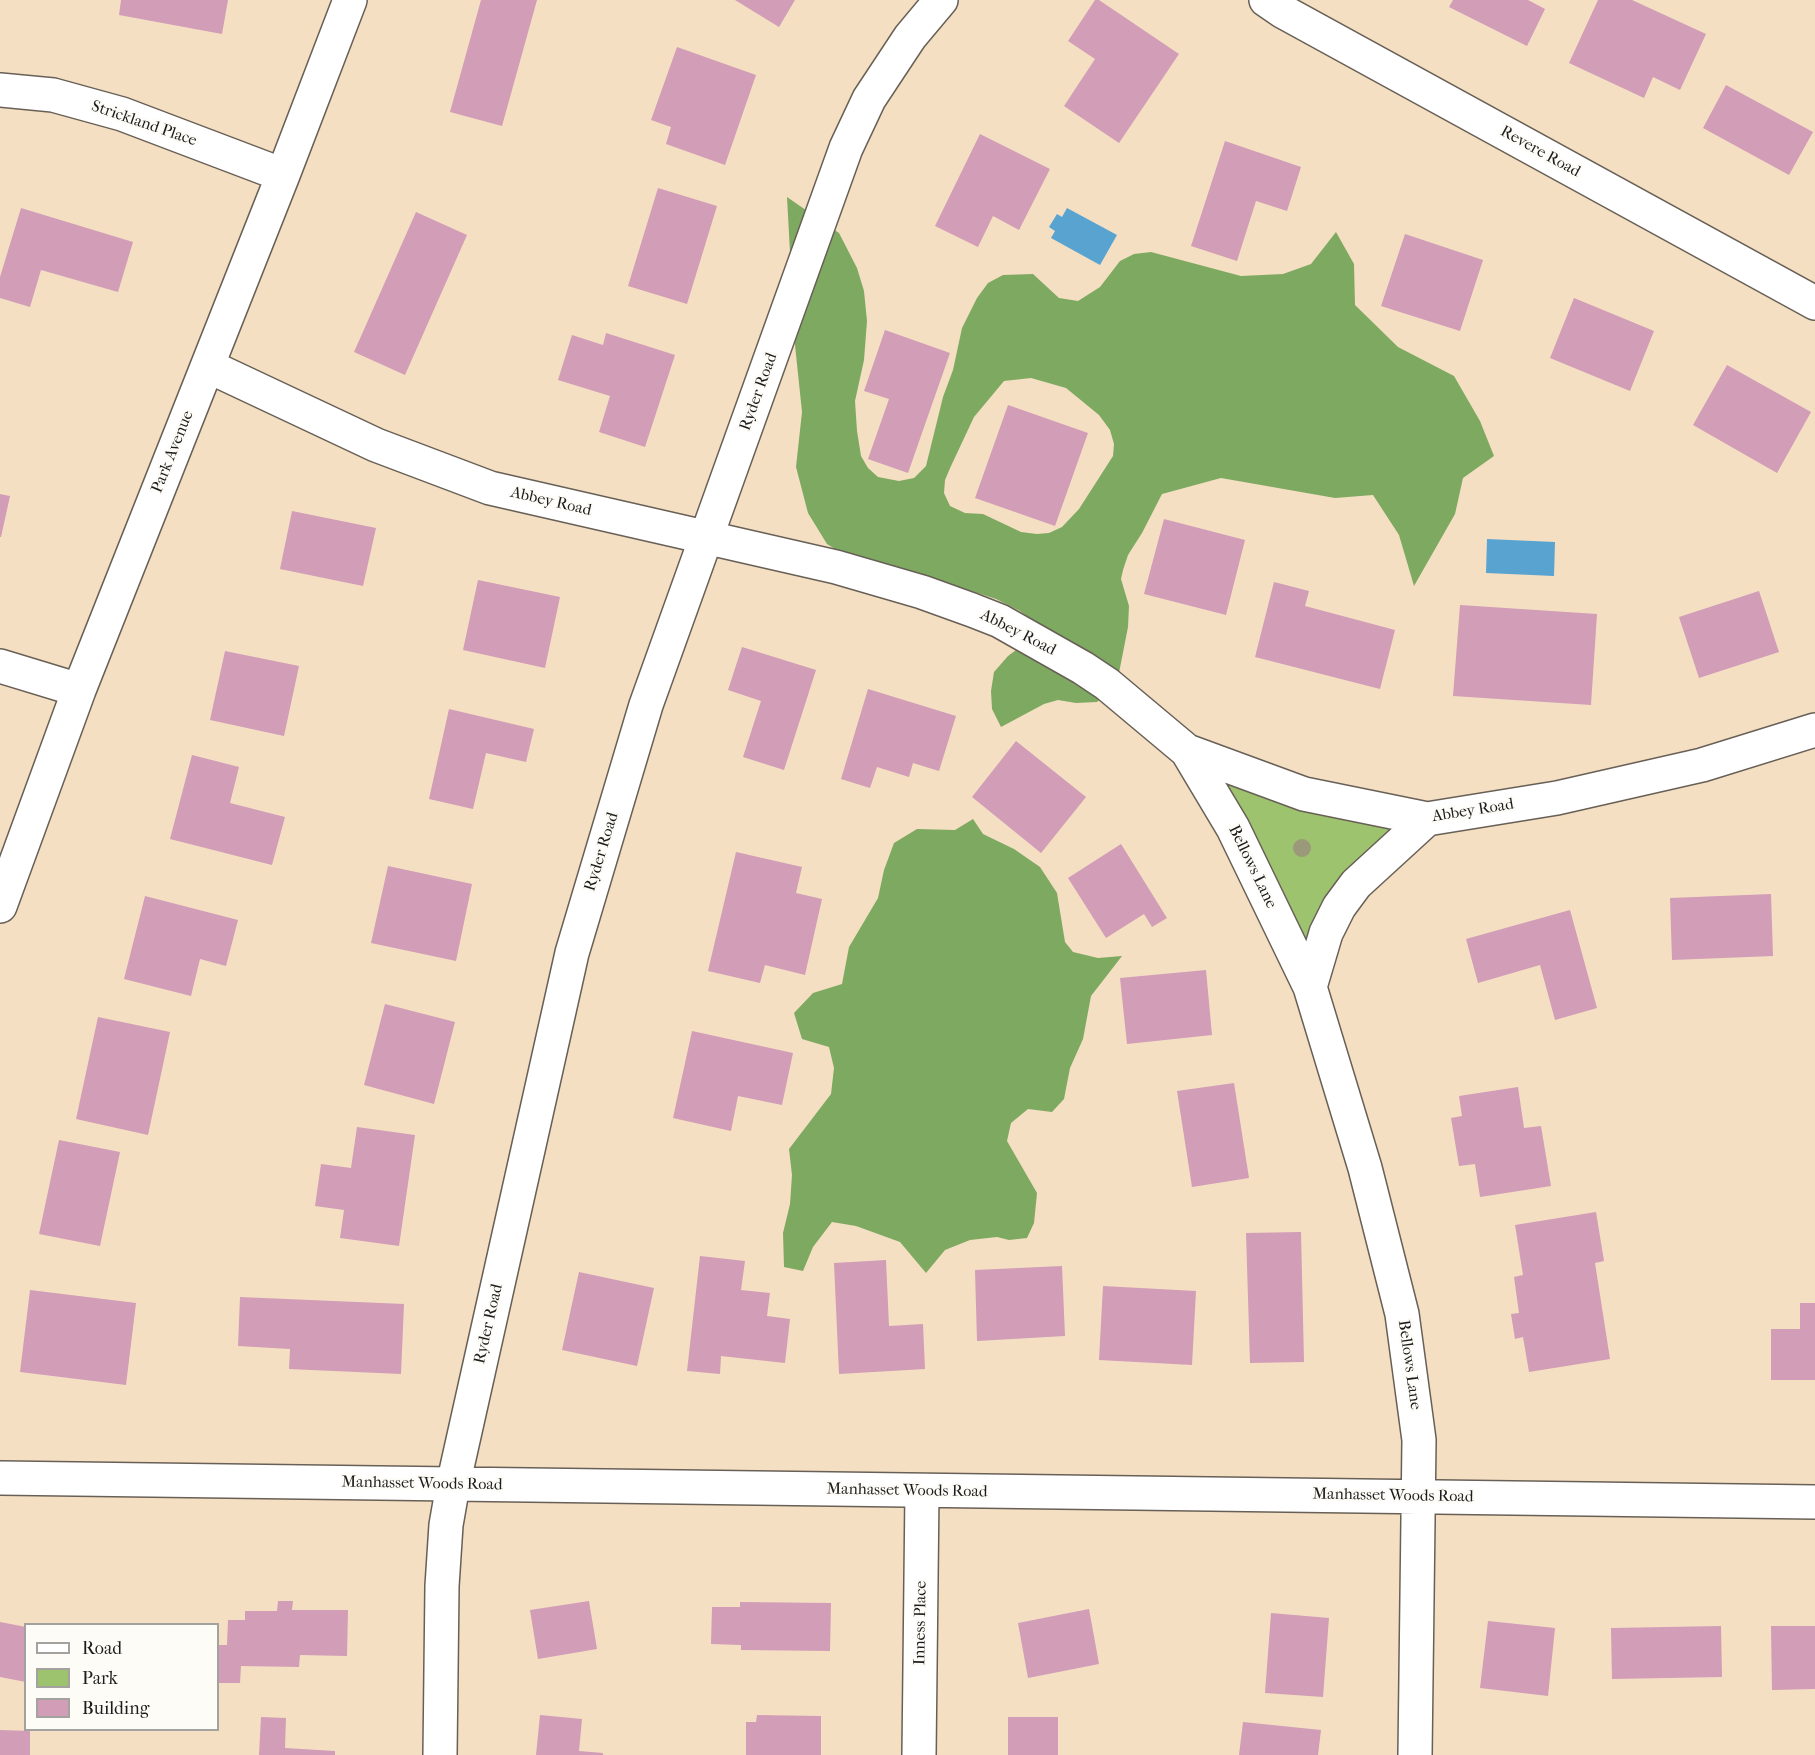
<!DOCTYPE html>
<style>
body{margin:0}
#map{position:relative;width:1815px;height:1755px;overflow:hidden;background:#f4dfc3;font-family:"IM FELL French Canon",serif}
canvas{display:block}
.legend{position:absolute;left:24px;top:1623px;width:195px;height:108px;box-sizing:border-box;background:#fdfcf7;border:2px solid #a3a29f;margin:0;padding:8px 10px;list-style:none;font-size:18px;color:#1c1c1c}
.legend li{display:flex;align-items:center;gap:12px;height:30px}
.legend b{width:30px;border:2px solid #a3a29f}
</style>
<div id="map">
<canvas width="1815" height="1755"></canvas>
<ul class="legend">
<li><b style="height:8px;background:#fff"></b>Road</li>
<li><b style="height:16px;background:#9dc36e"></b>Park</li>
<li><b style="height:16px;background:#d19db7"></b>Building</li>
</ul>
</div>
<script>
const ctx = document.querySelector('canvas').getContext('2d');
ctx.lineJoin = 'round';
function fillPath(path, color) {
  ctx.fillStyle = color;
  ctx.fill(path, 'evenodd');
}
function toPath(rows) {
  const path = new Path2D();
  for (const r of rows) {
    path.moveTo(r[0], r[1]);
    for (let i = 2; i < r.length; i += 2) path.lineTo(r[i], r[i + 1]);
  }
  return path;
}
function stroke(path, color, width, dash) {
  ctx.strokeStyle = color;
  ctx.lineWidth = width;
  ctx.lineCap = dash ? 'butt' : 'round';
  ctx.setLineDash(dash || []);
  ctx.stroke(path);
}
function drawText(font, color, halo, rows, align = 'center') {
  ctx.font = font + ' "IM FELL French Canon",serif';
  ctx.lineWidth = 4.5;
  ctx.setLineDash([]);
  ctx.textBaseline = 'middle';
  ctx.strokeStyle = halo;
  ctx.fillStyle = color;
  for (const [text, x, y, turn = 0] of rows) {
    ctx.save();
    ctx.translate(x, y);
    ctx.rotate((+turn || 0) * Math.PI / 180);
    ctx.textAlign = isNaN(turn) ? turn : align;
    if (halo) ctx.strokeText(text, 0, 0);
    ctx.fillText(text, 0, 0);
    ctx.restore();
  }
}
fillPath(toPath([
 [1187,751,1427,819,1356,884,1310,987]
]), '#9dc36e');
fillPath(toPath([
 [787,197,839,233,857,268,864,291,867,321,864,360,855,401,857,431,861,456,868,468,878,477,899,481,914,478,926,466,943,397,953,370,962,328,977,298,988,283,1003,275,1033,274,1059,298,1078,301,1100,287,1120,261,1134,254,1151,252,1241,276,1283,274,1311,264,1336,232,1354,264,1355,305,1398,347,1454,376,1480,421,1494,456,1463,478,1455,514,1414,586,1399,535,1373,495,1335,498,1221,478,1162,494,1142,533,1128,555,1123,570,1121,579,1129,606,1128,627,1119,673,1105,695,1097,702,1076,703,1058,700,1044,704,1001,727,992,709,991,691,994,672,1008,656,1044,629,1020,611,996,599,922,575,901,574,854,561,827,544,808,513,796,467,802,412,795,345],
 [1031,378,1066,388,1099,415,1110,430,1114,444,1113,456,1079,509,1062,527,1049,533,1037,534,1021,532,983,514,965,513,950,506,944,493,945,480,951,466,974,417,1004,381],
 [973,819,983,834,1014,849,1040,867,1057,893,1065,942,1073,952,1098,958,1122,956,1091,996,1083,1039,1070,1068,1064,1099,1052,1112,1028,1109,1011,1123,1007,1141,1037,1193,1034,1223,1027,1238,1009,1240,997,1237,970,1240,945,1250,926,1273,900,1242,856,1226,832,1222,813,1247,803,1271,784,1267,783,1233,790,1204,792,1175,789,1149,831,1094,834,1068,829,1047,802,1039,794,1013,813,993,842,984,849,947,878,898,884,870,894,843,917,829,955,830]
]), '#7ea961');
fillPath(toPath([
 [1067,208,1117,235,1100,265,1051,238,1055,231,1049,227,1057,214,1062,217],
 [1487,539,1555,542,1554,576,1486,573]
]), '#59a3d0');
fillPath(toPath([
 [121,0,228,0,222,34,119,15],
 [481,0,537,0,502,126,450,112],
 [735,0,795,0,779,27],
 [1095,0,1099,0,1179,54,1119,143,1064,106,1095,59,1068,41],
 [1453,0,1528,0,1545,9,1527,46,1449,7],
 [1598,0,1632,0,1706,34,1680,90,1653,77,1644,98,1569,63],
 [677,47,756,75,725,165,666,144,671,127,651,120],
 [1726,85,1813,132,1789,175,1703,128],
 [980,134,1050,169,1019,230,993,216,978,247,935,226],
 [1225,141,1301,167,1287,211,1256,201,1237,261,1191,246],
 [658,188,717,206,687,304,628,286],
 [21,208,133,242,118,292,41,270,30,307,0,298,0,277],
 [416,212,467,235,405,375,354,352],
 [1405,234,1483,260,1460,331,1381,306],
 [1574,298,1654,331,1630,391,1550,358],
 [885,330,950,353,908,473,868,459,889,399,864,391],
 [606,333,675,355,645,447,599,432,610,396,558,380,572,335,603,345],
 [1727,365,1811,412,1777,473,1693,425],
 [1008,405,1088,433,1055,526,975,498],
 [0,494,10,496,1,537,0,537],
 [292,511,376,528,363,586,280,569],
 [1164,519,1245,540,1226,615,1144,594],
 [478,580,560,597,545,668,463,650],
 [1274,582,1309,591,1305,606,1395,630,1380,689,1255,657],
 [1759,591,1779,652,1699,678,1679,617],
 [1460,605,1597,614,1591,705,1453,696],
 [742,647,816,670,784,770,743,757,761,701,728,690],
 [225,651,299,666,284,736,210,720],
 [868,689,956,716,939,771,913,763,909,777,877,767,870,788,841,779],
 [449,709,534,729,526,762,486,753,473,809,429,799],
 [1016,741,1086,797,1041,853,972,797],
 [192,755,239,767,230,803,285,817,272,865,170,839],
 [1121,844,1167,918,1152,927,1144,914,1106,938,1068,878],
 [736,852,802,867,796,893,822,899,805,975,765,965,760,983,708,971],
 [388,866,472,884,456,961,371,943],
 [1771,894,1773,956,1672,960,1670,898],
 [145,896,238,920,226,966,200,959,191,996,124,979],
 [1570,910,1597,1008,1555,1020,1540,965,1478,983,1466,939],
 [1206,970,1212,1035,1127,1044,1120,978],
 [385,1004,455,1022,434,1104,364,1085],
 [98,1017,170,1032,148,1135,76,1119],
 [692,1031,793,1053,782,1105,738,1096,731,1131,673,1118],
 [1234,1083,1249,1178,1192,1187,1177,1091],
 [1518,1087,1524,1128,1541,1126,1551,1186,1480,1197,1475,1164,1459,1166,1451,1118,1462,1116,1459,1096],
 [357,1127,415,1135,399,1246,340,1238,344,1210,315,1206,321,1164,351,1168],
 [59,1140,120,1152,100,1246,39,1234],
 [1596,1212,1604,1261,1595,1263,1610,1359,1529,1372,1523,1337,1515,1339,1511,1314,1519,1313,1514,1277,1523,1275,1515,1225],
 [1301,1232,1304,1362,1250,1363,1246,1233],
 [700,1256,745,1261,741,1290,770,1293,767,1316,790,1319,785,1363,721,1356,720,1374,687,1371],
 [886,1260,889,1326,923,1324,925,1369,839,1374,834,1263],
 [1062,1266,1065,1336,977,1341,975,1270],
 [579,1272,654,1288,637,1366,562,1350],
 [1103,1286,1196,1291,1192,1365,1099,1360],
 [30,1290,136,1303,126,1385,20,1372],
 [240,1297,404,1304,401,1374,289,1369,290,1349,238,1346],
 [1800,1303,1815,1303,1815,1380,1771,1380,1771,1329,1800,1329],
 [278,1601,293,1601,292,1610,348,1610,347,1656,300,1655,299,1667,241,1666,240,1683,218,1683,218,1645,227,1645,228,1620,245,1620,245,1611,277,1611],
 [589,1601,597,1649,538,1659,530,1610],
 [740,1602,831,1603,830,1651,741,1650,741,1645,711,1644,712,1607,740,1607],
 [1089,1609,1099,1664,1028,1678,1018,1623],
 [1271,1613,1329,1618,1323,1697,1265,1693],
 [1488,1621,1555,1628,1548,1696,1480,1688],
 [0,1622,26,1627,26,1682,0,1677],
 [1721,1626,1722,1677,1612,1679,1611,1628],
 [1771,1626,1815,1626,1815,1689,1772,1690],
 [540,1715,582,1719,579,1751,603,1753,603,1755,536,1755],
 [757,1715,821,1716,821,1755,746,1755,746,1722,756,1722],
 [261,1717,286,1718,285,1748,335,1751,335,1755,259,1755],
 [1008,1717,1058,1717,1058,1755,1008,1755],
 [1243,1722,1321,1730,1318,1755,1239,1755],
 [0,1730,30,1731,30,1755,0,1755]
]), '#d19db7');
const minor = toPath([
 [1266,0,1282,11,1815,303],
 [0,90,53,95,122,114,283,175],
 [208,366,376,445,490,488,836,567,922,592,972,610,1000,621,1083,668,1107,684,1187,751,1304,794,1427,819,1557,798,1702,765,1815,730],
 [0,666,79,690],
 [1187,751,1233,828,1310,987,1365,1168,1402,1314,1419,1440,1415,1755],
 [0,906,79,690,283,175,350,0],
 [1310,987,1326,933,1339,907,1356,884,1427,819],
 [0,1478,1815,1502],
 [440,1755,442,1586,446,1525,453,1485,572,953,646,705,846,148,869,99,910,37,941,0],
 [919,1755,922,1491]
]);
stroke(minor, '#686056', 36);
stroke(minor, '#fff', 33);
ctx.fillStyle = '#9a9979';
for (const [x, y] of [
 [1302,848]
]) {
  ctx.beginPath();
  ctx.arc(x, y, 9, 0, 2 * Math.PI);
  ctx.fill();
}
drawText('16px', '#1c1c1c', '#fdfcf7', [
 ["Strickland Place",144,124,19],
 ["Revere Road",1540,152,29],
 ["Ryder Road",759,392,-70],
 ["Park Avenue",173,452,-68],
 ["Abbey Road",551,502,13],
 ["Abbey Road",1018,633,27],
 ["Abbey Road",1473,811,-9],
 ["Ryder Road",602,852,-73],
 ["Bellows Lane",1252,867,64],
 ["Ryder Road",489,1324,-77],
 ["Bellows Lane",1409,1365,82],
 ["Manhasset Woods Road",422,1484,1],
 ["Manhasset Woods Road",907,1491,1],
 ["Manhasset Woods Road",1393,1496,1],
 ["Inness Place",921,1623,-89]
]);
</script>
